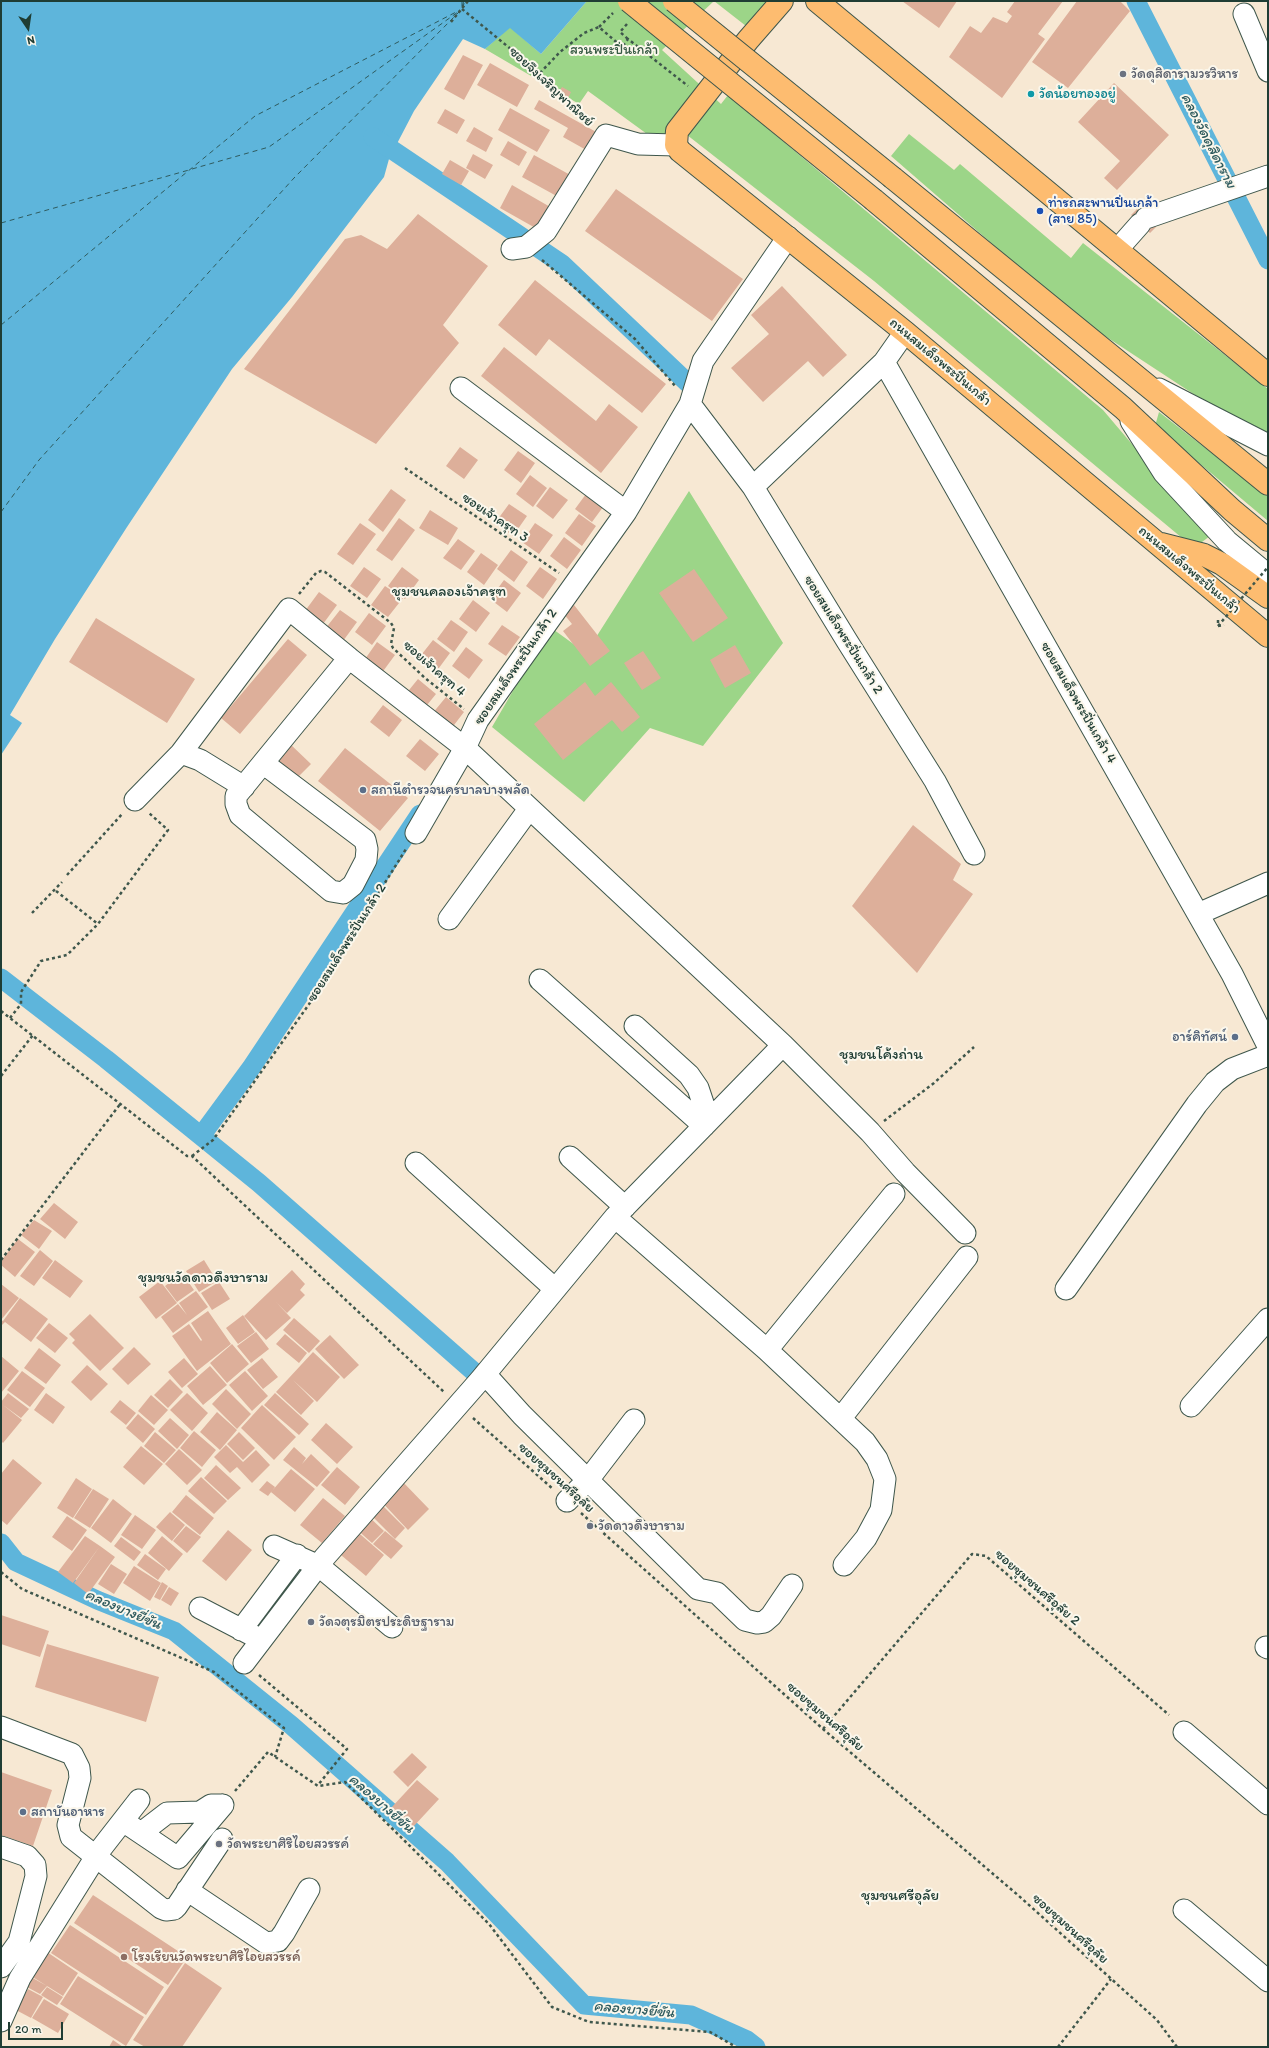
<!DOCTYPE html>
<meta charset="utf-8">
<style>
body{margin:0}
#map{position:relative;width:1269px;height:2048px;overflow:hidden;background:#f7e8d3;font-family:Itim,sans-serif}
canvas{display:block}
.frame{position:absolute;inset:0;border:2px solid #1f3d34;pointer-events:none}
.north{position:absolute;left:8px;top:8px;width:40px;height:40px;-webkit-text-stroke:3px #fbf7ec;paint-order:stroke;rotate:167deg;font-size:11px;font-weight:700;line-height:16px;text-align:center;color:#1f3d34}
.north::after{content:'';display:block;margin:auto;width:14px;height:18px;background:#1f3d34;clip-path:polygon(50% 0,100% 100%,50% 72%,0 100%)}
.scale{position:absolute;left:8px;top:2022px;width:55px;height:18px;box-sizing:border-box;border:2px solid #1f3d34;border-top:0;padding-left:5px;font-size:12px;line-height:14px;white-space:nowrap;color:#1f3d34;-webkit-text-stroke:3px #fbf7ec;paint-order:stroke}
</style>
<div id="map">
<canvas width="1269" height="2048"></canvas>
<div class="frame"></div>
<div class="north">N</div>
<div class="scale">20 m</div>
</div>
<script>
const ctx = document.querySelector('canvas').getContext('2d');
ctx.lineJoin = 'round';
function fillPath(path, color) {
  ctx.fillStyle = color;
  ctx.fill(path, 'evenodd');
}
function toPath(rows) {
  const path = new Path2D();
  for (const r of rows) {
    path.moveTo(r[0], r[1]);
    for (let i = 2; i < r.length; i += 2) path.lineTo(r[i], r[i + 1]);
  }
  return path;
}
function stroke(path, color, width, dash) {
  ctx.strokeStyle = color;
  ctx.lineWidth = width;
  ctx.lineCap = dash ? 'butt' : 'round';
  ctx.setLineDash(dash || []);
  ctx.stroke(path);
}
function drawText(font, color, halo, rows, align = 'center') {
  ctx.font = font + ' Itim,"Playpen Sans Thai",sans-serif';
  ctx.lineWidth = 4;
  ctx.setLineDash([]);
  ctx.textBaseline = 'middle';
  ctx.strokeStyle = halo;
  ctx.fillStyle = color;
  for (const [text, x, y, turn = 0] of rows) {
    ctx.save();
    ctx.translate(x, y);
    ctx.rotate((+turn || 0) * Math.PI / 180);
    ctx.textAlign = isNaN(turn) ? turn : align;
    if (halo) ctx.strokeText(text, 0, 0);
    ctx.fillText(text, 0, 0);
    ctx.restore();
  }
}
fillPath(toPath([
 [587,1,773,1,746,26,714,1,662,50,721,104,728,95,1103,410,1210,536,1194,548,874,281,673,124,658,142,588,91,579,104,485,49,510,27,541,54],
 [909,134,954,170,960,164,1071,258,1083,243,1268,389,1268,433,1198,397,1102,334,1019,267,891,156],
 [1159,412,1268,497,1268,521,1155,426],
 [689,491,783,643,703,746,650,728,584,802,492,727,550,627,586,653]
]), '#9cd588');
fillPath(toPath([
 [1,1,587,1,541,54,510,28,485,49,463,39,414,111,389,159,384,177,292,297,232,369,127,527,55,639,10,715,22,723,1,755]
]), '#5eb5db');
stroke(toPath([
 [1136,1,1268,260],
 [373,137,562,264,692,387],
 [1,978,106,1059,259,1183,473,1371],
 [201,1136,251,1068,420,814],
 [1,1543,16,1562,97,1600,174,1631,291,1725,447,1862,584,2005,691,2015,747,2040,756,2047]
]), '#5eb5db', 19);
stroke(toPath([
 [462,1,462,9],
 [462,7,464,1],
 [192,169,269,147,458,12],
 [1,223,189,170],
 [1,325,255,116,460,10],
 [1,512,39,460,294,178,462,9,465,1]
]), '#2f5b5e', 1, [5, 4]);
fillPath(toPath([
 [902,1,957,1,939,28],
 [1015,1,1063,1,1038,34,1045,39,1002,98,949,57,970,26,981,33,993,17,1007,23,1012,16,1007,12],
 [1077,1,1120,1,1130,11,1068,88,1032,62],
 [463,55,483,65,464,100,444,89],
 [490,63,529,85,517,107,477,85],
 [1114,83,1169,135,1117,190,1104,178,1120,161,1078,122],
 [562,87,571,92,568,98,559,92],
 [539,100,598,133,588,151,563,137,568,128,534,109],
 [510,108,550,130,537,152,498,130],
 [445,109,465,120,457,134,437,123],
 [474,127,493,138,486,152,466,141],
 [508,141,527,152,519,166,500,155],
 [473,154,493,165,485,179,466,168],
 [534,155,574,177,562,199,522,177],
 [450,160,469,171,461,185,442,174],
 [512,185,552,208,539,230,500,208],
 [616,189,743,279,712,321,585,231],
 [1137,209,1156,227,1150,233,1131,215],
 [418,214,488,266,443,325,459,343,376,444,244,369,345,239,361,235,387,249],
 [535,280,666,384,642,413,549,339,536,356,498,325],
 [782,286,847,355,823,377,808,361,763,402,731,368,769,334,751,315],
 [504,347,596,421,609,404,638,427,601,473,481,376],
 [460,447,478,460,464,479,446,466],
 [518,451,535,463,521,483,504,470],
 [530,475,547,488,533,507,516,494],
 [550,487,568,500,553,519,536,506],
 [391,489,406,500,383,532,368,520],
 [589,490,606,503,592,522,575,509],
 [509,504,527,516,513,536,495,523],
 [430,510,458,528,448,545,419,528],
 [579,514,596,526,582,546,565,533],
 [399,518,415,530,392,561,376,550],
 [360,523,376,534,353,565,337,554],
 [535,523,553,535,539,554,522,542],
 [564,537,581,550,567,569,550,556],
 [458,539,475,551,461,570,443,558],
 [511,550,528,562,514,582,497,569],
 [481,553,498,565,484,585,467,572],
 [364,567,381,579,367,598,350,586],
 [402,567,419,580,405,599,388,586],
 [540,567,557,579,543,599,526,586],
 [694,569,728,618,693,642,659,593],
 [504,580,521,593,507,612,490,599],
 [385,586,403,598,388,617,371,605],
 [319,592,337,605,323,624,305,611],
 [473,600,490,613,476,632,459,619],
 [574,605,610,651,590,666,563,631,572,624,563,613],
 [340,610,357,622,343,641,325,629],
 [369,613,386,626,372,645,355,632],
 [96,618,195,679,167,723,69,662],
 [451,620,468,632,454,652,437,639],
 [502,625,520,637,506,656,488,644],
 [288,639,307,655,240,734,221,718],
 [433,640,450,653,436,672,418,659],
 [377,642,395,655,381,674,363,662],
 [735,645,751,673,725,688,710,660],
 [466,647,483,660,469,679,452,666],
 [643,651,661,678,642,690,624,663],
 [418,679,436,694,423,710,405,695],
 [585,682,595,696,611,682,640,717,622,732,612,720,563,760,534,724],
 [446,697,464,712,451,729,432,714],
 [383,705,402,720,389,737,370,722],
 [420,739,439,754,425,771,406,756],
 [289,743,311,764,297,778,275,758],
 [345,748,408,798,380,831,318,781],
 [913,825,961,864,953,880,973,894,917,973,852,906],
 [54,1203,78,1222,65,1239,40,1219],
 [34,1220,52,1231,39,1249,21,1235],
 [18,1239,35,1252,15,1277,1,1265,1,1261],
 [40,1250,53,1261,34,1286,20,1276],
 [55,1260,83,1281,70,1298,42,1278],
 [204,1260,217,1281,199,1292,186,1271],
 [292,1270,305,1284,300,1290,305,1295,287,1313,276,1302,291,1318,266,1340,244,1316],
 [182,1273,194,1290,177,1302,165,1286],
 [160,1281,177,1303,156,1319,139,1297],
 [219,1282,230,1299,212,1310,201,1293],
 [1,1284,19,1298,1,1320,3,1321,20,1298,48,1319,31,1342,5,1322,1,1326],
 [196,1291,208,1307,173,1333,161,1317,178,1304,187,1315,179,1303],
 [208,1311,231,1344,197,1371,172,1336,189,1324,201,1341,202,1340,191,1323],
 [90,1314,124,1348,100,1371,72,1343,75,1340,69,1334],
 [243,1315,255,1332,238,1344,226,1328],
 [294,1318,320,1341,309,1353,283,1330],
 [49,1323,68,1338,55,1353,36,1338],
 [256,1332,269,1349,251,1363,237,1346],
 [285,1334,307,1353,299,1363,276,1344],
 [330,1335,359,1365,344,1379,315,1349],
 [232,1344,249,1364,227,1383,210,1363],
 [134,1347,151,1364,128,1385,112,1369],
 [39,1348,61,1365,46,1384,24,1368],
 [313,1352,340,1377,317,1402,293,1380,314,1401,301,1415,276,1392],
 [1,1356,19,1371,1,1393],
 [184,1358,198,1374,182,1388,168,1372],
 [262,1358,278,1377,263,1389,247,1370],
 [87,1365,108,1384,91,1401,71,1382],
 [210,1366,227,1385,203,1405,187,1386],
 [22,1371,45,1388,30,1407,7,1390],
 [245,1371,268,1396,252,1411,229,1385],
 [170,1379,183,1392,168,1408,154,1395],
 [226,1389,251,1414,237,1429,212,1404],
 [8,1393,29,1409,21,1418,3,1405,22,1420,3,1443,1,1441,1,1402],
 [46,1393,65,1407,53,1424,34,1410],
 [187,1393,208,1413,192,1431,170,1410],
 [275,1393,309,1424,299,1435,264,1405],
 [151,1395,168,1410,154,1425,138,1411],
 [120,1400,136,1413,126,1425,110,1412],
 [262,1405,296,1437,274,1460,241,1428],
 [217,1412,237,1430,220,1450,200,1432],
 [138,1414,155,1429,143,1443,126,1428],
 [170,1418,189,1435,177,1449,158,1431],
 [326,1423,353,1447,337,1464,311,1440],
 [194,1431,216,1450,202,1467,180,1448],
 [155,1432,176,1450,164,1463,144,1446],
 [239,1432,255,1448,243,1460,227,1444],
 [226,1445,243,1462,256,1450,270,1465,252,1483,237,1467,230,1473,214,1457],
 [141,1446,163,1464,144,1485,123,1467],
 [294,1447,306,1458,302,1464,311,1454,330,1472,317,1487,283,1460],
 [179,1449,202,1470,187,1485,165,1464],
 [13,1459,42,1483,7,1525,1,1520,1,1474],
 [216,1465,241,1488,228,1500,204,1478],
 [337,1467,360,1487,345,1505,321,1485],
 [291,1469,315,1489,295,1512,271,1492],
 [201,1477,227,1501,214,1514,188,1491],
 [76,1478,92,1489,73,1518,57,1508],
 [400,1479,429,1509,408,1530,379,1499],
 [267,1481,275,1487,268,1496,259,1490],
 [93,1489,109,1499,90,1528,74,1518],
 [186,1495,214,1518,200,1535,172,1512],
 [323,1498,345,1516,322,1543,300,1525],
 [113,1499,132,1514,111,1543,91,1528],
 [378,1501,405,1528,395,1539,368,1512],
 [170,1512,185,1525,172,1541,156,1527],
 [366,1514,384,1531,372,1543,354,1527],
 [135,1515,156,1530,142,1549,121,1535],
 [67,1516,87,1530,72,1551,52,1537],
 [186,1526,201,1537,187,1553,173,1541],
 [353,1528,384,1555,366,1576,335,1550],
 [228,1530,252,1550,226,1581,202,1561],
 [385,1531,403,1546,391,1559,373,1544],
 [85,1536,100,1546,73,1583,58,1572],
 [162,1536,183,1554,169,1571,148,1553],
 [121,1537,141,1552,134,1561,114,1546],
 [100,1546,115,1557,88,1594,74,1583],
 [145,1554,166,1569,158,1580,137,1565],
 [111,1564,127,1574,114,1594,98,1584],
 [134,1566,161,1583,150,1601,123,1583],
 [162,1582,168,1586,160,1600,154,1597],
 [169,1587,179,1593,171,1606,161,1600],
 [1,1615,49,1631,40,1657,1,1644],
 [47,1644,159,1677,146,1722,35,1687],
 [412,1753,427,1767,408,1787,393,1772],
 [1,1772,52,1790,33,1846,1,1835],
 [417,1780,439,1799,413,1827,391,1808],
 [93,1895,187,1957,168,1985,74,1923],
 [70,1925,164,1987,146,2015,51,1953],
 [47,1952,78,1973,63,1996,31,1976],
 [185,1963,222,1988,182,2047,145,2047,133,2040],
 [78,1976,144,2017,126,2046,60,2004],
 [31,1977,47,1986,40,1994,27,1987],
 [47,1987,63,1997,57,2005,41,1995],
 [28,1989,43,1997,31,2018,16,2010],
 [44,1999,69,2014,58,2033,32,2018],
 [113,2040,123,2047,109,2047]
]), '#ddaf9a');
const minor = toPath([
 [1244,14,1268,71],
 [1146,218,1268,176],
 [512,249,526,247,546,231,606,135,638,144,676,145],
 [1117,250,1140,224],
 [884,362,1232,974,1268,1046],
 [461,388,626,512],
 [1159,389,1268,445],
 [690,404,703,361,788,237],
 [1131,421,1164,473,1227,541,1268,575],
 [753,487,884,362,905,332],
 [181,753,200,760,244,787],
 [263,763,365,840,367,849,366,860,353,885,343,893,331,891,240,815,236,804,236,796,263,763,349,658],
 [135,800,181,753,289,609,349,658,465,748,783,1045,870,1132,905,1172,965,1233],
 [416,833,465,748,478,720,626,512,690,404,753,487,847,641,935,781,974,854],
 [1198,914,1268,883],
 [449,919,529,809],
 [540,980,704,1126],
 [635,1026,689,1075,698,1088,705,1109,713,1116],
 [570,1157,625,1207],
 [416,1163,555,1289],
 [615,1217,767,1350,865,1442,877,1459,885,1479,881,1510,866,1538,844,1565],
 [1066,1289,1197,1104,1215,1082,1232,1069,1268,1055],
 [767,1350,894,1194],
 [485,1374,522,1415,698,1589,717,1593,745,1620,757,1623,764,1622,771,1616,792,1585],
 [1191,1406,1268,1319],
 [841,1418,967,1257],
 [567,1501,588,1480,634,1420],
 [274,1546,319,1566,392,1627],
 [200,1608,254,1636],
 [241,1630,297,1555],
 [1266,1647,1268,1648],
 [244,1663,324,1558,481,1379,615,1217,783,1045],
 [1,1727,72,1754,79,1768,80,1778,68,1825,71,1837,161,1908,166,1910,174,1909,177,1906,222,1839],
 [1184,1732,1268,1804],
 [123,1821,178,1858,223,1805],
 [141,1833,167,1813,200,1812,211,1805,222,1805],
 [1,1847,27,1856,35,1865,36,1876,19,1942,1,1967],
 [187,1890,266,1943,278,1941,284,1933,309,1889],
 [1184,1910,1268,1981],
 [1,2021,20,1978,100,1850,139,1800]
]);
const major = toPath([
 [782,1,748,40,677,131,676,145,680,151,905,332,1268,636],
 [817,1,1268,375],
 [893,178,1268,484],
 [874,200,1123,408,1232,510,1268,540],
 [1161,544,1204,555,1222,564,1268,597]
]);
stroke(minor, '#3f574c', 23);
stroke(major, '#3f574c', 24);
stroke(toPath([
 [462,9,540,73,540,79,584,122,590,125],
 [451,22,468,1],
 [627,24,620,32,628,39],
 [599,27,613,13],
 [540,73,560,52,584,33,599,27,622,47,628,39,688,86],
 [542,260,635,339,676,387],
 [405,468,559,573],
 [299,594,316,573,321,571,325,572,391,623,394,628,391,644,393,648,425,678,464,709],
 [1218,620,1218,626,1224,625],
 [67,875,123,813],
 [56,891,98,924],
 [32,913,62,882],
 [1,1011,187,1156,192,1156,444,1392],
 [10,1018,21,1004,21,992,41,961,67,955,98,924,168,830,149,813],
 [1,1076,33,1035],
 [884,1121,934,1083,974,1047],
 [192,1156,213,1140,312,1000,406,849],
 [1,1260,121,1103],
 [473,1418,553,1489],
 [581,1513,823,1729,1019,1896,1157,2020,1177,2047],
 [1,1572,22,1589,214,1672,284,1728,275,1757],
 [259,1675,347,1749,318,1785],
 [823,1729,972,1554,986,1556,1169,1715],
 [235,1791,268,1752,318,1786,345,1782,489,1924,552,2007,589,2022,710,2032,736,2047],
 [1058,2047,1111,1979]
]), '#3f574c', 2.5, [3, 3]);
stroke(minor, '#fff', 21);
stroke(major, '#fdbc70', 22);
const majorBridge = toPath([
 [629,1,874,200],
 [674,1,893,178]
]);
stroke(majorBridge, '#3f574c', 24, []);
stroke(toPath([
 [1218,626,1268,567]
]), '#3f574c', 2.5, [3, 3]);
stroke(majorBridge, '#fdbc70', 22);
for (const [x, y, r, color] of [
 [1123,74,4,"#6b7280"],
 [1031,94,4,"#0f9aa8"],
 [1040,211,4,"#1a4fb4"],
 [363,790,4,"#5c6f8a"],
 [1235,1037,4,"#5c6f8a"],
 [590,1526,4,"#6b7280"],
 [311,1622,4,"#6b7280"],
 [23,1812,4,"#5c6f8a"],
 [219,1844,4,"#6b7280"],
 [124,1957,4,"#8d6e63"]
]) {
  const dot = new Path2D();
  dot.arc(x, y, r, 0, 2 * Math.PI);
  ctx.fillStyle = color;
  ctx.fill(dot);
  stroke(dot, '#fbf7ec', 1.5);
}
drawText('14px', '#385b45', '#fbf7ec', [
 ["สวนพระปิ่นเกล้า",614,50]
]);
drawText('14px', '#5b616d', '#fbf7ec', [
 ["วัดดุสิดารามวรวิหาร",1131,74],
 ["วัดดาวดึงษาราม",598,1526],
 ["วัดจตุรมิตรประดิษฐาราม",319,1622],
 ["วัดพระยาศิริไอยสวรรค์",227,1844]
], 'left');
drawText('14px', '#1f3d34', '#fbf7ec', [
 ["ซอยจึงเจริญพาณิชย์",551,87,43],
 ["ถนนสมเด็จพระปิ่นเกล้า",940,362,40],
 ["ซอยเจ้าครุฑ 3",495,518,34],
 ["ถนนสมเด็จพระปิ่นเกล้า",1189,570,40],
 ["ซอยสมเด็จพระปิ่นเกล้า 2",843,635,58],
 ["ซอยสมเด็จพระปิ่นเกล้า 2",516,667,-56],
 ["ซอยเจ้าครุฑ 4",434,669,41],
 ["ซอยสมเด็จพระปิ่นเกล้า 4",1078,703,60],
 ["ซอยสมเด็จพระปิ่นเกล้า 2",347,943,-58],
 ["ซอยชุมชนศรีอุลัย",556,1478,42],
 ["ซอยชุมชนศรีอุลัย 2",1037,1588,41],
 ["ซอยชุมชนศรีอุลัย",825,1717,41],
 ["ซอยชุมชนศรีอุลัย",1070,1929,42]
]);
drawText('14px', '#0d838f', '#fbf7ec', [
 ["วัดน้อยทองอยู่",1039,94]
], 'left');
drawText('14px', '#164399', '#fbf7ec', [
 ["ท่ารถสะพานปิ่นเกล้า",1048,203],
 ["(สาย 85)",1048,219]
], 'left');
drawText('14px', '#4e5e75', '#fbf7ec', [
 ["สถานีตำรวจนครบาลบางพลัด",371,790],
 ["อาร์คิทัศน์",1227,1037,"right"],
 ["สถาบันอาหาร",31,1812]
], 'left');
drawText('14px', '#785e54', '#fbf7ec', [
 ["โรงเรียนวัดพระยาศิริไอยสวรรค์",132,1957]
], 'left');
drawText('italic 15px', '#2f5b5e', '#fbf7ec', [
 ["คลองวัดดุสิดาราม",1208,141,63],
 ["คลองบางยี่ขัน",123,1610,23],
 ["คลองบางยี่ขัน",381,1804,41],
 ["คลองบางยี่ขัน",634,2010,5]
]);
drawText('15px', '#1f3d34', '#fbf7ec', [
 ["ชุมชนคลองเจ้าครุฑ",449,592],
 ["ชุมชนโค้งถ่าน",881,1055],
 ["ชุมชนวัดดาวดึงษาราม",203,1278],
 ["ชุมชนศรีอุลัย",900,1896]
]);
</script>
